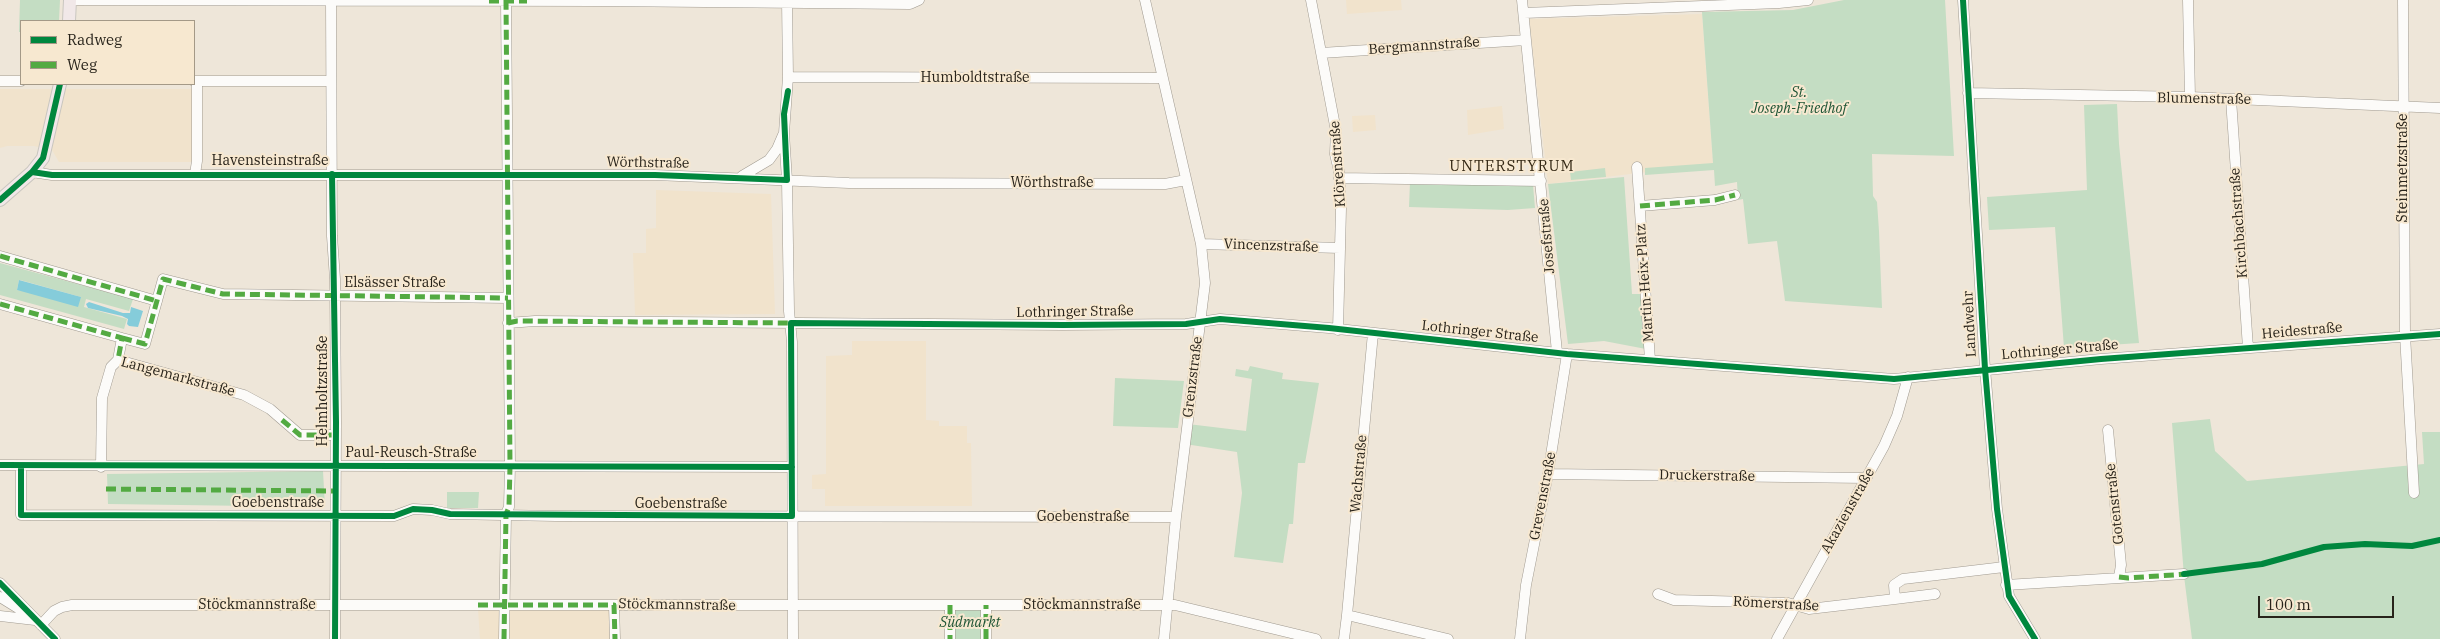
<!DOCTYPE html>
<meta charset="utf-8">
<style>
body{margin:0}
#map{position:relative;width:2440px;height:639px;overflow:hidden;background:#eee6d9;font-family:"IBM Plex Serif",serif}
canvas{display:block}
.legend{position:absolute;left:20px;top:20px;width:175px;height:65px;box-sizing:border-box;background:#f7e8d0;border:1px solid #a49987;margin:0;padding:6px 9px;list-style:none;font-size:15px;color:#28231a}
.legend li{display:flex;align-items:center;gap:10px;height:25px}
.legend b{width:25px;border:1px solid #a49987}
.scale{position:absolute;left:2258px;top:596px;width:136px;height:22px;box-sizing:border-box;border:2px solid #28231a;border-top:0;padding-left:6px;font-size:15px;line-height:18px;white-space:nowrap;color:#28231a;-webkit-text-stroke:4px #f7e8d0;paint-order:stroke}
</style>
<div id="map">
<canvas width="2440" height="639"></canvas>
<ul class="legend">
<li><b style="height:6px;background:#00873e"></b>Radweg</li>
<li><b style="height:6px;background:#53aa42"></b>Weg</li>
</ul>
<div class="scale">100 m</div>
</div>
<script>
const ctx = document.querySelector('canvas').getContext('2d');
ctx.lineJoin = 'round';
function fillPath(path, color) {
  ctx.fillStyle = color;
  ctx.fill(path, 'evenodd');
}
function toPath(rows) {
  const path = new Path2D();
  for (const r of rows) {
    path.moveTo(r[0], r[1]);
    for (let i = 2; i < r.length; i += 2) path.lineTo(r[i], r[i + 1]);
  }
  return path;
}
function stroke(path, color, width, dash) {
  ctx.strokeStyle = color;
  ctx.lineWidth = width;
  ctx.lineCap = dash ? 'butt' : 'round';
  ctx.setLineDash(dash || []);
  ctx.stroke(path);
}
function drawText(font, color, halo, rows, align = 'center') {
  ctx.font = font + ' "IBM Plex Serif",serif';
  ctx.lineWidth = 4;
  ctx.setLineDash([]);
  ctx.textBaseline = 'middle';
  ctx.strokeStyle = halo;
  ctx.fillStyle = color;
  for (const [text, x, y, turn = 0] of rows) {
    ctx.save();
    ctx.translate(x, y);
    ctx.rotate((+turn || 0) * Math.PI / 180);
    ctx.textAlign = isNaN(turn) ? turn : align;
    if (halo) ctx.strokeText(text, 0, 0);
    ctx.fillText(text, 0, 0);
    ctx.restore();
  }
}
fillPath(toPath([
 [1346,0,1401,0,1402,10,1347,14],
 [1702,14,1713,164,1548,184,1529,19],
 [0,89,192,89,193,162,59,162,52,150,34,146,7,146,0,148],
 [1502,106,1504,129,1468,135,1467,110],
 [1375,115,1376,130,1353,132,1352,116],
 [656,190,771,194,775,314,635,315,633,253,646,253,646,229,656,228],
 [852,341,926,341,926,420,939,421,939,426,967,426,967,443,971,443,972,506,825,506,825,489,812,489,812,475,826,474,826,356,852,355],
 [620,607,620,639,480,639,478,609]
]), '#f1e3cc');
fillPath(toPath([
 [20,0,60,0,59,21,21,21,21,32,19,32],
 [1844,0,1945,0,1954,156,1872,154,1873,196,1877,202,1879,231,1882,308,1785,301,1777,241,1748,244,1743,199,1738,200,1737,182,1715,186,1714,170,1645,175,1645,168,1713,163,1702,12,1793,10],
 [2117,104,2119,144,2139,343,2064,348,2055,227,1989,230,1987,197,2087,190,2084,105],
 [1605,168,1606,177,1571,180,1570,172],
 [1624,177,1632,294,1642,294,1646,349,1604,341,1568,344,1548,184],
 [1410,182,1533,185,1535,208,1508,210,1409,207],
 [0,263,133,299,129,311,86,299,84,307,127,319,124,329,0,295],
 [19,280,20,280,81,297,17,290],
 [1250,366,1283,373,1282,379,1319,383,1305,463,1298,463,1293,524,1289,524,1283,563,1234,557,1242,493,1237,452,1185,444,1188,424,1246,431,1252,379,1235,376,1236,369,1248,371],
 [1115,378,1184,381,1178,428,1113,426],
 [2210,419,2215,451,2247,481,2424,464,2422,432,2440,432,2440,639,2192,639,2184,576,2172,423],
 [323,471,325,507,108,504,107,474],
 [447,492,479,492,478,508,447,508],
 [986,605,986,639,951,639,950,610]
]), '#c4ddc3');
fillPath(toPath([
 [19,280,81,297,78,307,17,290],
 [89,302,123,313,130,313,131,307,143,311,138,327,129,326,127,324,128,319,122,316,88,308,86,304]
]), '#85ccda');
const minor = toPath([
 [70,0,601,1,910,4,919,0],
 [331,0,332,236,335,279,336,422,335,639],
 [787,0,788,77,784,133,787,180,789,311,792,342,793,639],
 [1145,0,1201,244,1205,283,1176,517,1164,639],
 [1311,0,1336,131,1335,154,1339,171,1341,208,1338,330],
 [1522,0,1557,352],
 [1963,0,1985,369,1997,509,2009,596,2035,639],
 [2188,0,2190,97],
 [2403,0,2405,335,2414,493],
 [1524,13,1779,3,1808,0],
 [1321,53,1526,40],
 [788,77,1162,78],
 [0,81,21,81],
 [194,81,331,81],
 [1968,93,2190,97,2440,108],
 [2231,99,2248,348],
 [1637,167,1650,360],
 [32,172,52,175,655,175,849,183,1165,184,1186,180],
 [195,174,197,161,197,81],
 [742,176,769,160,777,149,783,135],
 [1339,178,1541,181],
 [1640,206,1715,200,1735,195],
 [1201,244,1340,248],
 [0,256,157,301],
 [0,304,122,338,118,360],
 [508,323,535,321,1063,325,1186,324,1220,319,1329,328,1567,354,1894,379,2101,359,2440,334],
 [122,338,145,344,163,279,223,294,508,298],
 [2108,430,2121,565,2119,577],
 [0,465,792,467],
 [21,466,21,515,394,516,413,509,432,510,450,514,556,516,1176,517],
 [101,467,102,398,111,367,118,360,244,395,270,409,300,435,336,435],
 [1548,474,1866,478],
 [0,583,55,639],
 [2006,585,2184,574],
 [1658,594,1674,600,1788,603,1809,609,1895,599,1894,585,1903,579,2004,567],
 [0,597,26,613],
 [1895,599,1935,594],
 [614,605,615,639],
 [950,605,950,639],
 [1347,615,1373,333],
 [0,616,35,620],
 [41,625,54,611,62,607,72,605,1175,605,1316,639],
 [504,639,506,514,509,507,510,466,506,0],
 [986,639,986,605],
 [1344,639,1347,615,1448,639],
 [1520,639,1526,585,1548,474,1567,354],
 [1777,639,1884,446,1897,416,1908,377]
]);
const major = toPath([
 [69,21,70,0],
 [0,200,32,172,43,158,60,84]
]);
stroke(minor, '#a09a90', 11);
stroke(major, '#c9c6bf', 14);
stroke(minor, '#fcfbf9', 10);
stroke(major, '#f1e8e8', 12);
stroke(toPath([
 [489,1,527,1],
 [1640,206,1715,200,1735,195],
 [0,256,157,301],
 [0,304,122,338,118,360],
 [508,323,517,321,791,323],
 [122,338,145,344,163,279,223,294,508,298],
 [282,420,300,435,336,435],
 [106,489,335,491],
 [2119,577,2128,578,2188,574],
 [478,605,614,605,615,639],
 [950,605,950,639],
 [504,639,506,514,509,507,510,466,506,0],
 [986,639,986,605]
]), '#53aa42', 5, [10, 5]);
stroke(toPath([
 [1963,0,1985,369,1997,509,2009,596,2035,639],
 [32,172,52,175,655,175,787,180,784,114,788,91],
 [332,174,336,422,335,639],
 [0,200,32,172,43,158,60,84],
 [0,465,792,467],
 [21,466,21,515,394,516,413,509,432,510,450,514,792,516,791,323,1063,325,1186,324,1220,319,1329,328,1567,354,1894,379,2101,359,2440,334],
 [2184,574,2262,564,2324,547,2365,544,2412,546,2440,540],
 [0,583,55,639]
]), '#00873e', 6);
drawText('14px', '#28231a', '#f7e8d0', [
 ["Bergmannstraße",1424,46,-4],
 ["Humboldtstraße",975,78],
 ["Blumenstraße",2204,99,1],
 ["Havensteinstraße",270,161],
 ["Wörthstraße",648,163,1],
 ["Klörenstraße",1338,164,-94],
 ["Steinmetzstraße",2403,168,-90],
 ["Wörthstraße",1052,183],
 ["Kirchbachstraße",2239,223,-94],
 ["Josefstraße",1547,236,-95],
 ["Vincenzstraße",1271,246,2],
 ["Elsässer Straße",395,283],
 ["Martin-Heix-Platz",1645,283,-94],
 ["Lothringer Straße",1075,312,-1],
 ["Landwehr",1970,324,-93],
 ["Heidestraße",2302,331,-5],
 ["Lothringer Straße",1480,332,6],
 ["Lothringer Straße",2060,350,-5],
 ["Langemarkstraße",178,377,15],
 ["Grenzstraße",1193,377,-83],
 ["Helmholtzstraße",323,391,-90],
 ["Paul-Reusch-Straße",411,453],
 ["Wachstraße",1359,474,-85],
 ["Druckerstraße",1707,476,1],
 ["Grevenstraße",1543,496,-79],
 ["Goebenstraße",278,503],
 ["Goebenstraße",681,504],
 ["Gotenstraße",2115,504,-96],
 ["Akazienstraße",1848,511,-61],
 ["Goebenstraße",1083,517],
 ["Römerstraße",1776,604,3],
 ["Stöckmannstraße",257,605],
 ["Stöckmannstraße",677,605,1],
 ["Stöckmannstraße",1082,605]
]);
drawText('italic 14px', '#1d5434', '#f7e8d0', [
 ["St.",1799,93],
 ["Joseph-Friedhof",1799,109],
 ["Südmarkt",970,623]
]);
ctx.letterSpacing = '1px';
drawText('15px', '#342815', '#f7e8d0', [
 ["UNTERSTYRUM",1512,167]
]);
ctx.letterSpacing = '0px';
</script>
